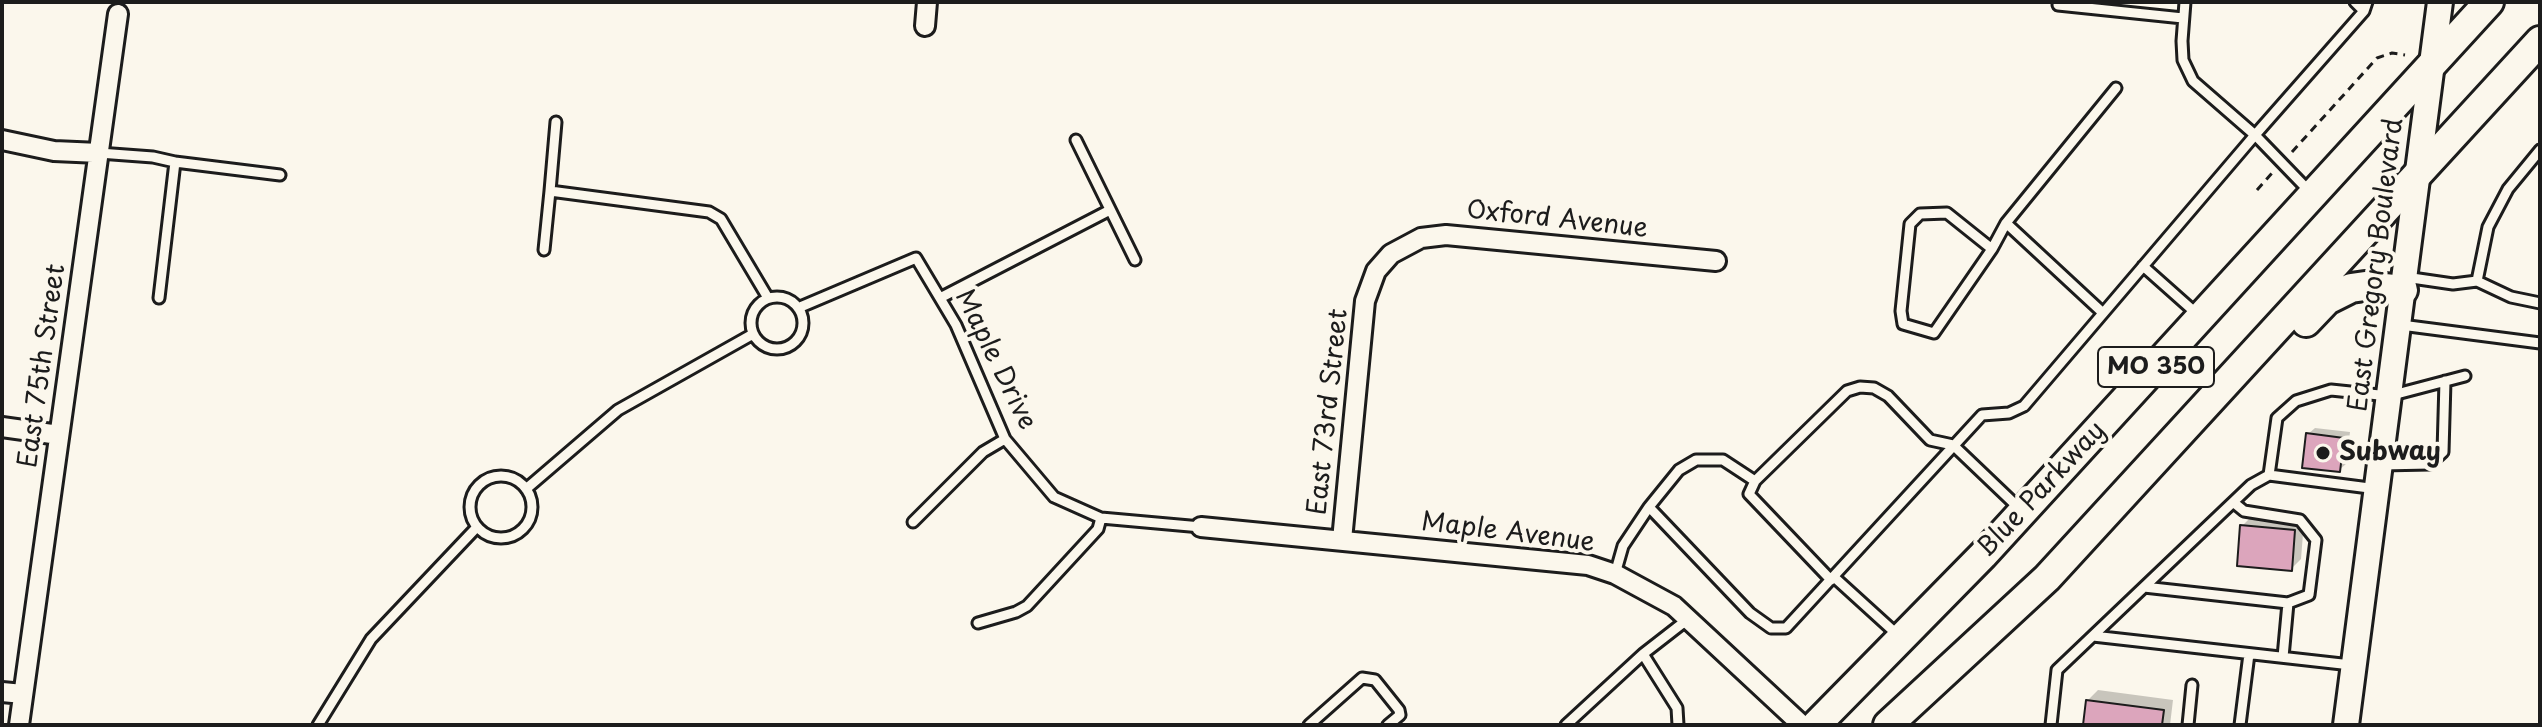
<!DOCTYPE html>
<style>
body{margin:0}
#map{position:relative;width:2542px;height:727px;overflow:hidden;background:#fbf7ec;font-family:"Playpen Sans",sans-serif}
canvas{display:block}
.frame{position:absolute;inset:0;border:4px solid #1c1c1c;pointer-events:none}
</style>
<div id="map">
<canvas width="2542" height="727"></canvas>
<div class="frame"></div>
</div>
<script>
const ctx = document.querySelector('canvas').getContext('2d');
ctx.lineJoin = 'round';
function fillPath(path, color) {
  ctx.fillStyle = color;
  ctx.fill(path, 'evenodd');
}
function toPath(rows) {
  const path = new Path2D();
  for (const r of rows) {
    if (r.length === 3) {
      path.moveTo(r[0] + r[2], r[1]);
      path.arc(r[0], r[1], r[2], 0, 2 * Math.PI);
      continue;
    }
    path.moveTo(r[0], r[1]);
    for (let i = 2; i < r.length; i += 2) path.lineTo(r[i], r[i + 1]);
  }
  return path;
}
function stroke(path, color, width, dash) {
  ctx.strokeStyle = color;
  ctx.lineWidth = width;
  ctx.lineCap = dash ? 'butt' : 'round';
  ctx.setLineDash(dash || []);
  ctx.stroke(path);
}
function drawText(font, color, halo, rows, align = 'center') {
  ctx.font = font + ' "Playpen Sans",sans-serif';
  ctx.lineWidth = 8;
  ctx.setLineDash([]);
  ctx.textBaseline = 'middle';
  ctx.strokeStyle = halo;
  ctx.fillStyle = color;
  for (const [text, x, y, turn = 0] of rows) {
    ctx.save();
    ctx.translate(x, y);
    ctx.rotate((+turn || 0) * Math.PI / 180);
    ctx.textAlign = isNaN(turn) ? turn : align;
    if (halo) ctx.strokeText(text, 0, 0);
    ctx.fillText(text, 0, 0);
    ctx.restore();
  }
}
fillPath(toPath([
 [2315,428,2350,432,2346,464,2339,470,2308,434],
 [2252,516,2304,521,2301,559,2291,569,2242,526],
 [2098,690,2173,700,2170,725,2085,725,2088,700]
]), '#0003');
const building = toPath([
 [2306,433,2344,438,2340,472,2302,468,2306,433],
 [2240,525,2295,530,2292,571,2237,566,2240,525],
 [2086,700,2164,710,2162,725,2083,725,2086,700]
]);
fillPath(building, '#dca5bc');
stroke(building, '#1c1c1c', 2);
const service = toPath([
 [2355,2,2364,11],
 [2058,5,2183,18],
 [556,122,550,191,709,212,721,219,768,298],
 [1076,140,1135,260],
 [99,153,153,157,175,162,159,298],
 [175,162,280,175],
 [2310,192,2255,135,2364,11,2367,2],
 [1992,249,1947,213,1920,214,1910,224,1901,311,1903,324,1934,333,1992,249,2006,223],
 [544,250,550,191],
 [2143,266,2197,314],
 [2405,277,2453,284,2477,281,2488,227,2508,189,2540,150],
 [2477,281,2511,297,2540,303],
 [777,323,26],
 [940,298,1110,210],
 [798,308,916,258,956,325,1005,439,1054,497,1101,518,1201,527],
 [2103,313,2006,223,2116,88],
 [2401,325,2540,343],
 [2381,465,2430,464,2443,452,2445,381],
 [2269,475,2277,418,2296,401,2331,390,2389,396,2465,376],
 [501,507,31],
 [1755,481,1749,494,1831,580],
 [526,489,618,410,753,334],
 [2233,502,2244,511,2300,520,2316,540,2309,595,2288,603],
 [1649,507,1679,470,1696,460,1723,460,1755,481,1847,391,1860,387,1874,388,1888,396,1930,440,1953,445,2020,509],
 [913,522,983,452,1005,439],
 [1615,574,1623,546,1649,507,1750,613,1771,628,1786,628,1982,415,2009,413,2024,406,2255,135,2193,81,2183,60,2182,41,2185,2],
 [1834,577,1900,637],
 [2144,587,2288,603,2283,657],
 [978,623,1016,612,1027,606,1098,529,1101,518],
 [2093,636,2351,665],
 [318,725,371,639,477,527],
 [1309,725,1362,678,1375,680,1399,710,1400,715,1388,725],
 [1566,725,1643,654],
 [1678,725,1677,708,1643,654,1688,619],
 [2051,725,2057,670,2251,485,2269,475,2377,489],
 [2188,725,2192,685],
 [2240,725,2249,654]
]);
const minor = toPath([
 [925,26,927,2],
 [2,140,54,151,99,153],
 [2,427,59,435],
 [1201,527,1588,565,1615,574,1674,606,1802,725],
 [1342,540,1365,301,1376,271,1391,254,1421,238,1446,235,1716,261],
 [2,692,23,694],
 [19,725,118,14]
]);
const secondary = toPath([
 [2346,725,2440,2]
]);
const trunk = toPath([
 [2306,322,2327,300,2351,288,2365,286,2403,290],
 [1816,725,1983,555,2489,2],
 [1888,725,2047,578,2540,41]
]);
stroke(service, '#1c1c1c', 15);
stroke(minor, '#1c1c1c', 24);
stroke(secondary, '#1c1c1c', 30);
stroke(trunk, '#1c1c1c', 34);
stroke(toPath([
 [2292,152,2377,58,2392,53,2405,55],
 [2257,190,2273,172]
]), '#1c1c1c', 3, [8, 6]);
stroke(service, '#fbf7ec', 9);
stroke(minor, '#fbf7ec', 18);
stroke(secondary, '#fbf7ec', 24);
stroke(trunk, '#fbf7ec', 28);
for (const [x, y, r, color] of [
 [2323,453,8,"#1c1c1c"]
]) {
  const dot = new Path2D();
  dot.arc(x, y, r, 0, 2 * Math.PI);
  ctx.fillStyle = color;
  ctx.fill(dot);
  stroke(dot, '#fbf7ec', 3);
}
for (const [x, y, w] of [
 [2156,367,116]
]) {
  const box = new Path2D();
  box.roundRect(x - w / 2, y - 20, w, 40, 6);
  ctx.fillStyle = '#fbf7ec';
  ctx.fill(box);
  stroke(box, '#1c1c1c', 2);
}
drawText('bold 24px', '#1c1c1c', null, [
 ["MO 350",2156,367]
]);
drawText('26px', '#1c1c1c', '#fbf7ec', [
 ["Oxford Avenue",1557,220,6],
 ["East Gregory Boulevard",2377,265,-83],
 ["Maple Drive",995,360,64],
 ["East 75th Street",43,366,-82],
 ["East 73rd Street",1329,412,-84],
 ["Blue Parkway",2042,490,-47],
 ["Maple Avenue",1508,533,7]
]);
drawText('bold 26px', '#1c1c1c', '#fbf7ec', [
 ["Subway",2339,453]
], 'left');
</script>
